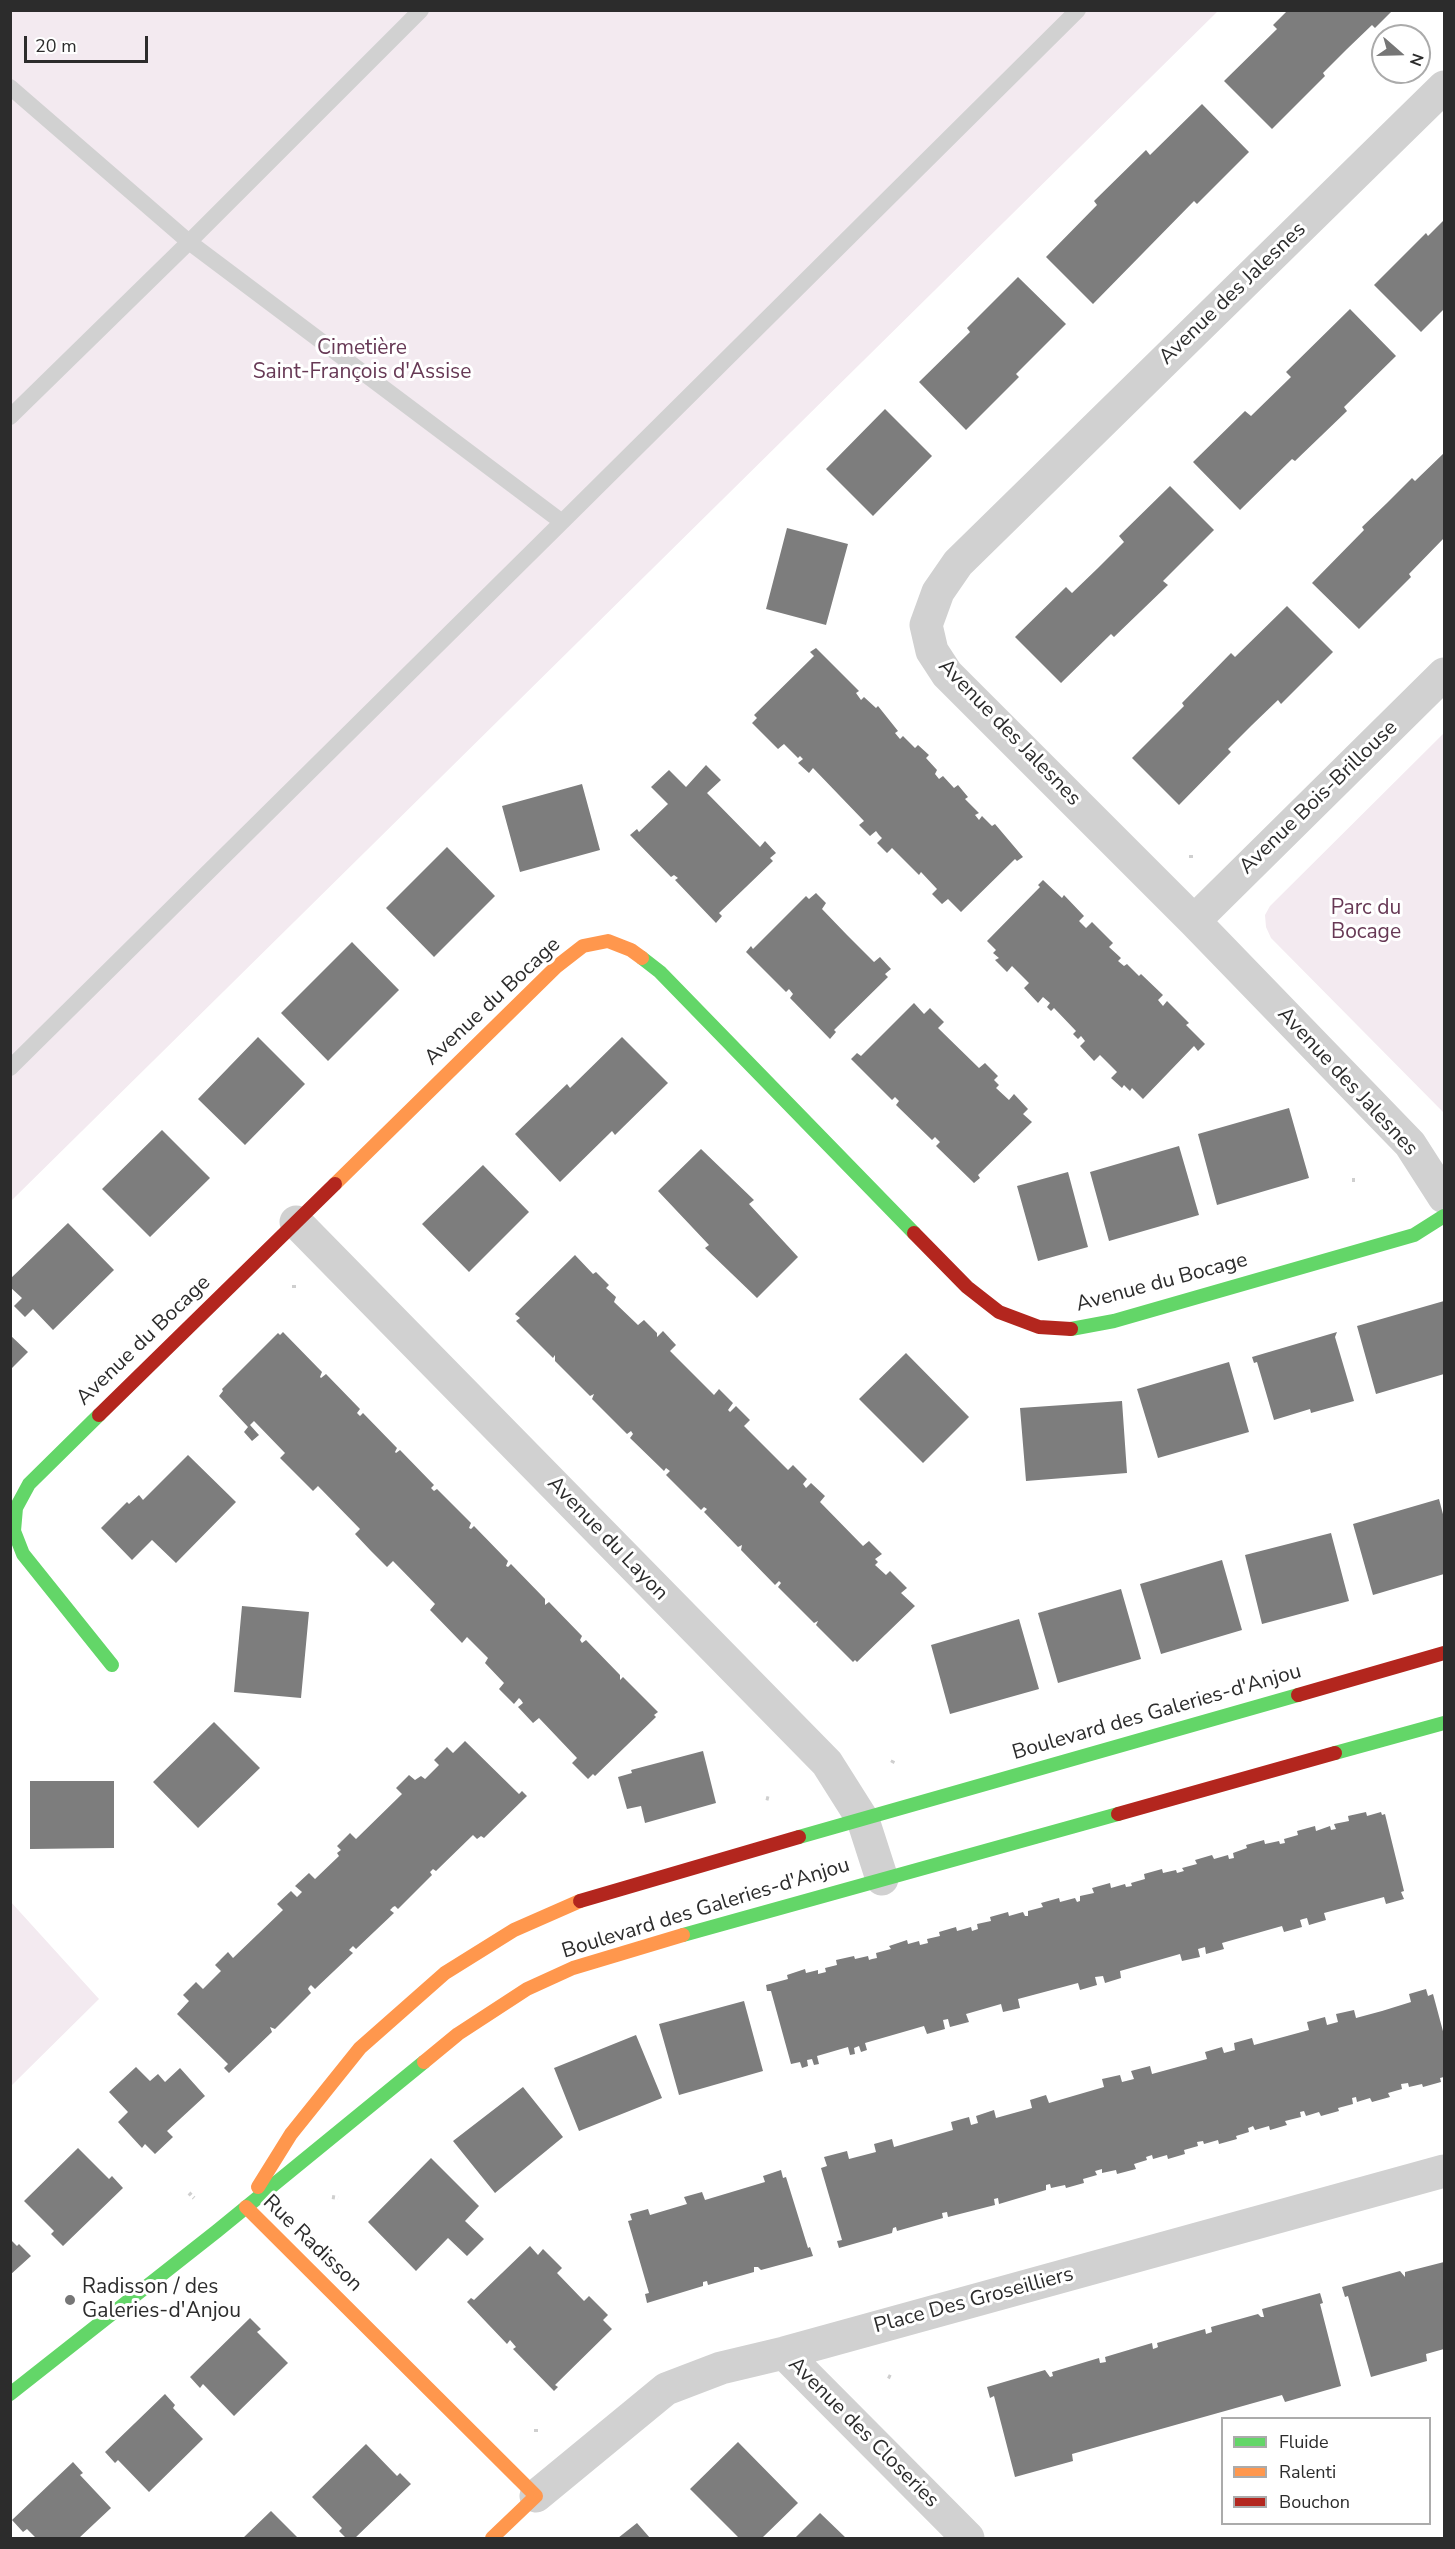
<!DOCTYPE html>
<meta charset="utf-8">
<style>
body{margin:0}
#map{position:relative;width:1455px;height:2549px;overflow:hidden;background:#fff;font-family:"Nunito Sans",sans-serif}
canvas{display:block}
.frame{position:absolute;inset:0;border:12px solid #2c2c2c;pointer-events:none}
.legend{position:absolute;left:1221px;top:2417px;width:210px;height:108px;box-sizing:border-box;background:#fff;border:2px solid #ababab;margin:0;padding:8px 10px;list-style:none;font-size:18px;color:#2c2c2c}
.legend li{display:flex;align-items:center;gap:12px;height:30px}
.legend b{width:30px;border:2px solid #ababab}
.north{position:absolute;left:1371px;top:24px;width:60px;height:60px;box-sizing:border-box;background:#fff;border:2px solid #ababab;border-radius:50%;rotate:110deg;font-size:16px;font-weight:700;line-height:24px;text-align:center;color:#2c2c2c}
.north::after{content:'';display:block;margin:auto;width:21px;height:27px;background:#767676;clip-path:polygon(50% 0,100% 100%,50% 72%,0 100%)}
.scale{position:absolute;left:24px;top:36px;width:124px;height:27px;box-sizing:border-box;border:3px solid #2c2c2c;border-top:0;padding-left:8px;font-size:18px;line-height:21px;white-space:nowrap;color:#2c2c2c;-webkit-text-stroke:4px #fff;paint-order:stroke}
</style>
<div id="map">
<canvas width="1455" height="2549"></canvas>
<div class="frame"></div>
<ul class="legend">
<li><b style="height:8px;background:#63d668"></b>Fluide</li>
<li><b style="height:8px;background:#ff974d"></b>Ralenti</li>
<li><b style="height:8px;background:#b3261e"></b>Bouchon</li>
</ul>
<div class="north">N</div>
<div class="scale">20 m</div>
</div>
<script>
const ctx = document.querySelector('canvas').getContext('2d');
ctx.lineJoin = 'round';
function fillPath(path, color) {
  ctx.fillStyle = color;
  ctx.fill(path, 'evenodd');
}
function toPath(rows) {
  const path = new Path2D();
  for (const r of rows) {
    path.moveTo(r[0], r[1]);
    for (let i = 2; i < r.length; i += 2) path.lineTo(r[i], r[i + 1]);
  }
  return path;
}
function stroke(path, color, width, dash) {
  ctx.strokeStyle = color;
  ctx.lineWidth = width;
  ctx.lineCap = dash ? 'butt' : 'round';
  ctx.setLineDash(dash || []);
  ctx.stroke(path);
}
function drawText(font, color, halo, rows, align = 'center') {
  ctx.font = font + ' "Nunito Sans",sans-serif';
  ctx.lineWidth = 6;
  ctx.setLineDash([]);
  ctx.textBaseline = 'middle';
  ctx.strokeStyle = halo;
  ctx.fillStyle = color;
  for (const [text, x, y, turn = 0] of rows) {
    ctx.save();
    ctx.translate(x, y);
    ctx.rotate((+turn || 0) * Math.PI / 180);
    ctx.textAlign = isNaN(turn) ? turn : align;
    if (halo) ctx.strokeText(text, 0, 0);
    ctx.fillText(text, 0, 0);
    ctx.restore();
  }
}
fillPath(toPath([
 [11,11,1218,11,11,1201],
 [1444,733,1444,1113,1271,938,1266,927,1265,915,1270,906],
 [10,1901,99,1999,11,2086,10,2086]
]), '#f3eaf0');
fillPath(toPath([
 [1288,10,1393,10,1375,28,1372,25,1347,49,1323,73,1325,76,1272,129,1224,81,1277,29,1273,25],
 [1202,104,1249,152,1197,204,1194,201,1093,304,1046,257,1097,205,1094,201,1146,150,1150,155],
 [1444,220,1444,309,1421,332,1374,285,1426,233,1428,236],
 [1018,277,1066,324,1016,374,1019,377,966,430,919,382,970,332,967,328],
 [1350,309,1396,356,1344,407,1347,411,1295,461,1292,459,1240,510,1193,462,1245,411,1251,416,1291,377,1286,372],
 [885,409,932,456,873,516,826,469],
 [1444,453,1444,538,1409,574,1411,577,1359,629,1312,583,1364,530,1362,527,1387,503,1412,478,1415,481],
 [1170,486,1214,530,1163,581,1168,585,1114,637,1111,634,1061,683,1015,637,1066,587,1072,593,1098,568,1124,542,1119,536],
 [787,528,848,544,826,625,766,609],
 [1287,606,1333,652,1281,704,1278,700,1252,725,1228,749,1231,752,1179,805,1132,758,1184,706,1182,703,1231,653,1235,657],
 [816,648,859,691,856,693,861,700,864,697,876,708,878,706,898,731,895,733,900,739,903,736,915,748,918,745,929,755,926,758,937,770,935,774,939,779,943,776,954,788,958,785,968,797,965,799,979,813,975,815,979,820,982,816,992,826,995,824,1023,857,1017,861,1015,859,961,912,948,899,942,904,932,894,937,889,921,872,919,875,892,848,887,853,877,843,882,838,879,835,876,831,870,836,859,825,864,821,813,768,809,773,798,763,803,759,800,756,798,758,784,744,778,749,752,723,757,718,754,715,814,656,810,652],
 [706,765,721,780,707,793,760,847,765,841,776,853,770,858,773,861,719,913,722,916,716,923,675,880,678,878,674,875,671,877,630,835,637,829,639,832,668,804,651,787,669,770,686,787],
 [582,784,600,850,520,872,502,806],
 [447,847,495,896,434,957,386,908],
 [1043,880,1062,898,1064,895,1084,916,1079,921,1086,928,1092,922,1113,943,1109,947,1121,958,1118,961,1124,966,1127,964,1139,976,1141,974,1163,995,1158,1000,1163,1006,1167,1001,1189,1023,1186,1025,1205,1044,1198,1051,1194,1046,1143,1099,1132,1088,1130,1091,1124,1085,1122,1088,1111,1078,1117,1072,1100,1055,1094,1061,1080,1046,1085,1041,1081,1036,1078,1039,1073,1034,1076,1031,1054,1008,1051,1011,1047,1007,1050,1003,1043,997,1038,1003,1024,988,1029,983,1012,966,1007,972,995,960,999,958,993,953,996,950,987,941,1040,887,1038,885],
 [816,893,826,903,822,909,847,935,874,962,880,957,891,969,885,974,888,977,834,1030,836,1032,830,1039,790,998,793,994,789,989,786,992,746,952,751,946,753,949,806,896,809,899],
 [352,942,399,990,328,1061,281,1013],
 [914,1003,924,1014,930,1008,944,1022,938,1028,979,1068,985,1063,998,1076,994,1080,999,1085,996,1088,1009,1100,1014,1094,1028,1109,1023,1114,1032,1122,978,1175,980,1178,974,1183,936,1146,940,1142,935,1137,932,1140,896,1105,899,1101,895,1097,892,1100,851,1059,857,1053,861,1056],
 [258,1037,305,1084,245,1145,198,1099],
 [622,1037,668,1083,615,1135,612,1131,560,1182,515,1134,567,1084,570,1088],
 [1289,1108,1309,1178,1217,1205,1198,1134],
 [162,1130,210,1178,150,1237,102,1189],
 [1179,1146,1199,1215,1109,1241,1090,1172],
 [701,1149,754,1200,749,1204,798,1257,757,1298,705,1248,709,1245,658,1191],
 [483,1165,529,1212,469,1272,422,1224],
 [1068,1172,1088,1247,1038,1261,1017,1186],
 [68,1223,114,1270,53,1330,33,1309,25,1317,14,1306,22,1298,10,1287,10,1279],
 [575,1255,593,1274,596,1272,609,1285,606,1288,616,1297,614,1302,638,1325,644,1320,657,1333,657,1337,663,1331,676,1345,670,1351,714,1395,719,1389,733,1403,728,1410,730,1412,736,1406,750,1420,744,1426,788,1470,793,1465,807,1479,803,1484,806,1488,811,1483,825,1496,820,1502,863,1546,869,1541,882,1554,875,1559,878,1562,875,1565,886,1575,890,1571,907,1588,901,1593,915,1606,857,1662,855,1660,853,1662,816,1625,818,1621,814,1623,778,1587,781,1583,779,1581,775,1585,741,1550,742,1545,738,1547,704,1512,707,1509,704,1507,701,1510,666,1475,670,1471,666,1468,664,1471,630,1438,633,1434,631,1431,627,1434,592,1399,594,1394,590,1396,555,1361,555,1355,553,1358,516,1321,520,1318,515,1314],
 [1444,1301,1444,1374,1376,1394,1357,1326],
 [283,1332,322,1372,320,1377,321,1378,326,1374,360,1409,357,1413,360,1416,363,1413,397,1448,395,1452,396,1453,400,1450,434,1485,431,1488,434,1491,437,1489,471,1523,469,1528,471,1529,474,1526,508,1561,506,1566,508,1567,511,1564,545,1599,545,1605,549,1602,582,1636,580,1640,582,1643,586,1640,620,1675,620,1680,623,1677,658,1712,654,1715,656,1717,595,1776,593,1774,588,1779,572,1763,577,1758,539,1718,533,1723,518,1707,523,1703,521,1700,519,1698,514,1704,499,1689,504,1683,485,1663,488,1658,467,1637,462,1643,430,1610,435,1604,393,1561,387,1567,371,1551,355,1534,360,1529,318,1486,313,1491,280,1458,285,1453,254,1421,250,1425,259,1435,252,1441,244,1432,248,1427,219,1396,223,1391,222,1389,278,1333,280,1335],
 [1337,1332,1335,1337,1354,1401,1311,1413,1310,1409,1274,1420,1257,1362,1254,1363,1252,1357],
 [10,1335,28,1352,10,1370],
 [906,1353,969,1417,923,1463,859,1399],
 [1229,1362,1249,1432,1158,1458,1137,1389],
 [1122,1401,1127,1473,1026,1481,1020,1408],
 [188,1455,236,1502,176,1563,152,1540,132,1560,101,1528,127,1502,129,1504,139,1495,143,1500],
 [1439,1499,1444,1518,1444,1574,1373,1595,1353,1524],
 [1331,1533,1349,1601,1262,1624,1245,1555],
 [1222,1560,1242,1630,1161,1654,1140,1584],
 [1121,1589,1141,1659,1058,1683,1038,1613],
 [242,1606,309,1612,301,1698,234,1692],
 [1019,1619,1039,1689,950,1714,931,1645],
 [214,1722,260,1768,198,1828,153,1782],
 [465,1741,519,1794,522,1791,527,1796,484,1838,481,1836,477,1839,473,1835,436,1871,433,1869,430,1872,432,1875,398,1909,395,1906,393,1907,390,1910,394,1913,356,1949,353,1946,349,1950,353,1953,315,1989,311,1985,309,1987,308,1989,311,1993,275,2029,270,2027,272,2032,229,2073,224,2068,228,2064,177,2014,189,2001,183,1995,196,1982,203,1989,221,1971,215,1965,228,1952,233,1958,283,1910,277,1904,291,1891,297,1897,302,1892,295,1886,309,1873,315,1879,339,1856,337,1853,341,1850,337,1846,350,1833,356,1839,402,1794,396,1788,409,1775,415,1780,421,1776,425,1779,439,1765,434,1760,447,1747,453,1753],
 [703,1751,716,1803,645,1823,641,1806,627,1809,618,1777,632,1773,631,1770],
 [30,1781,114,1781,114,1848,30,1849],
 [1366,1812,1367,1816,1381,1812,1382,1815,1385,1814,1404,1891,1401,1892,1404,1899,1386,1904,1384,1897,1324,1913,1326,1920,1309,1925,1307,1918,1303,1919,1300,1920,1302,1927,1284,1932,1282,1926,1222,1943,1224,1949,1206,1954,1205,1947,1198,1949,1200,1957,1182,1961,1180,1954,1120,1971,1121,1978,1105,1983,1103,1976,1095,1977,1097,1985,1080,1990,1078,1983,1018,1999,1020,2008,1003,2012,1001,2004,966,2014,969,2022,950,2027,948,2019,943,2020,945,2029,927,2034,924,2026,865,2043,867,2050,861,2052,859,2046,854,2048,855,2054,850,2055,848,2047,817,2056,819,2064,814,2065,812,2059,807,2060,808,2066,802,2068,800,2062,791,2064,771,1991,767,1991,766,1985,788,1979,787,1975,805,1969,806,1973,818,1970,818,1974,826,1972,825,1968,837,1965,836,1960,854,1956,855,1959,868,1956,869,1960,872,1959,877,1958,876,1953,891,1949,889,1946,907,1940,908,1944,919,1941,920,1945,928,1943,927,1939,940,1936,939,1932,956,1927,957,1931,971,1927,972,1931,978,1929,977,1924,991,1921,990,1917,1008,1912,1009,1916,1023,1912,1025,1916,1028,1916,1028,1911,1043,1907,1041,1903,1059,1898,1060,1902,1075,1898,1077,1902,1080,1901,1080,1896,1094,1893,1092,1888,1110,1883,1111,1888,1125,1884,1126,1887,1132,1886,1131,1883,1145,1879,1144,1874,1162,1869,1163,1873,1176,1870,1177,1873,1184,1871,1182,1868,1197,1864,1195,1860,1212,1855,1214,1859,1228,1855,1229,1859,1234,1858,1233,1853,1247,1848,1246,1845,1264,1840,1265,1844,1279,1841,1280,1844,1285,1843,1284,1839,1298,1835,1297,1831,1315,1826,1316,1831,1330,1826,1331,1830,1336,1829,1334,1824,1349,1821,1348,1816],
 [1426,1989,1428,1996,1433,1994,1444,2035,1444,2077,1440,2078,1441,2082,1423,2087,1422,2084,1409,2087,1408,2083,1401,2084,1402,2089,1388,2093,1390,2097,1372,2102,1370,2098,1357,2102,1356,2097,1352,2098,1353,2104,1338,2108,1339,2111,1321,2116,1319,2112,1306,2116,1304,2111,1300,2112,1301,2117,1285,2121,1287,2125,1270,2130,1269,2126,1255,2130,1253,2126,1251,2127,1248,2128,1249,2132,1236,2136,1237,2139,1219,2144,1218,2140,1204,2144,1203,2141,1197,2142,1198,2146,1184,2150,1185,2154,1168,2159,1167,2155,1153,2159,1152,2155,1146,2157,1147,2160,1134,2164,1136,2169,1117,2174,1116,2170,1102,2173,1102,2169,1095,2171,1097,2175,1083,2179,1084,2183,1066,2188,1065,2185,1051,2188,1050,2184,1046,2185,1046,2190,999,2204,998,2198,994,2199,995,2205,948,2217,947,2212,942,2213,943,2218,897,2231,896,2227,893,2228,892,2233,839,2248,837,2241,842,2240,821,2168,827,2166,824,2157,847,2151,849,2159,876,2152,874,2144,892,2139,894,2147,953,2130,951,2122,969,2117,971,2125,978,2123,976,2116,994,2110,996,2118,1032,2108,1030,2100,1046,2095,1049,2103,1104,2087,1102,2079,1120,2075,1122,2082,1134,2079,1131,2071,1150,2066,1152,2074,1207,2059,1205,2052,1222,2047,1224,2053,1235,2050,1234,2043,1252,2038,1254,2045,1309,2030,1307,2022,1325,2017,1327,2025,1338,2022,1336,2014,1354,2010,1356,2018,1382,2011,1411,2002,1409,1994],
 [744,2001,763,2071,679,2095,659,2024],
 [636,2035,662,2098,579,2131,554,2068],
 [136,2067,150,2081,158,2074,165,2082,180,2068,205,2096,167,2131,173,2137,155,2154,145,2144,142,2148,118,2122,128,2112,109,2092],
 [523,2087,563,2137,495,2193,453,2141],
 [78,2148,109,2179,112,2176,123,2188,63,2246,51,2234,54,2231,24,2201],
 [431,2158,479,2206,465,2221,484,2239,467,2256,448,2238,416,2271,368,2222],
 [781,2170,783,2178,786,2177,808,2248,810,2247,813,2256,761,2270,758,2267,754,2267,754,2272,708,2285,707,2281,703,2282,703,2286,647,2303,645,2294,649,2293,628,2221,632,2220,630,2214,648,2209,650,2215,687,2204,684,2197,702,2192,705,2200,765,2182,763,2176],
 [10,2239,17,2246,19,2244,31,2256,10,2275],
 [530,2246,538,2255,543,2249,562,2268,557,2273,584,2301,589,2296,608,2315,603,2320,612,2329,555,2385,558,2387,554,2391,513,2349,516,2347,510,2340,507,2344,467,2302,471,2298,474,2300],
 [1444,2262,1444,2349,1426,2354,1427,2361,1371,2377,1348,2296,1345,2297,1342,2287,1400,2271,1405,2277,1405,2272],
 [1320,2293,1323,2303,1320,2304,1341,2386,1285,2402,1282,2395,1072,2454,1073,2461,1015,2477,994,2396,990,2398,987,2387,1045,2370,1050,2377,1053,2376,1052,2372,1099,2358,1100,2363,1106,2362,1105,2357,1152,2343,1153,2349,1156,2348,1158,2347,1157,2343,1205,2329,1206,2334,1212,2332,1211,2327,1258,2314,1261,2317,1264,2317,1262,2309],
 [250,2318,261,2329,257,2332,288,2363,234,2416,203,2384,200,2388,190,2377],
 [165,2394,175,2405,173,2408,203,2439,149,2492,118,2460,115,2463,105,2452],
 [738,2442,798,2503,762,2538,739,2538,690,2489],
 [366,2444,397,2476,400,2473,411,2484,355,2538,346,2538,339,2531,342,2528,312,2497],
 [73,2462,83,2473,80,2475,111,2508,79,2538,36,2538,27,2529,23,2532,12,2520],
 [271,2511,298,2538,243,2538],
 [820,2513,846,2538,795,2538],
 [637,2523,650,2538,618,2538]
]), '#7d7d7d');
stroke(toPath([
 [1191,858,1191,853],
 [1352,1180,1356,1180],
 [294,1288,294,1284],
 [892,1763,894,1759],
 [766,1798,770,1799],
 [189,2193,194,2198],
 [332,2197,338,2198],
 [888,2376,892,2378],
 [536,2432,536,2428]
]), '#cfcfcf', 4, [3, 3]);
stroke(toPath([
 [10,87,189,242,562,522,1078,10],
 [10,417,189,242,421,10],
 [10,1068,562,522]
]), '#d1d1d1', 16);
stroke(toPath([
 [1444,87,958,563,938,592,926,625,932,651,947,674,1194,921,1410,1144,1444,1197],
 [1194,921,1444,674],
 [296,1222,827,1763,863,1820,882,1879],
 [784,2353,968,2538],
 [536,2496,666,2389,721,2368,784,2353,1444,2171]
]), '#d1d1d1', 33);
stroke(toPath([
 [642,958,660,972,914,1233],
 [1071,1329,1114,1321,1414,1235,1444,1216],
 [99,1415,29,1484,16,1508,14,1531,23,1554,112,1665],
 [1335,1753,1444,1723],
 [799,1837,1298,1695],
 [683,1935,1118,1814],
 [10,2394,217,2231,424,2062]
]), '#63d668', 14);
stroke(toPath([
 [335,1184,556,967,583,946,608,941,631,950,642,958],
 [424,2062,458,2034,527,1989,573,1968,683,1935],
 [258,2187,291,2134,360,2048,445,1973,514,1930,580,1901],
 [246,2207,536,2496,492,2538]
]), '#ff974d', 14);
stroke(toPath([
 [914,1233,967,1287,999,1312,1039,1327,1071,1329],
 [99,1415,335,1184],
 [1298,1695,1444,1653],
 [1118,1814,1335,1753],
 [580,1901,799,1837]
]), '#b3261e', 14);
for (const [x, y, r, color] of [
 [70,2300,6,"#767676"]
]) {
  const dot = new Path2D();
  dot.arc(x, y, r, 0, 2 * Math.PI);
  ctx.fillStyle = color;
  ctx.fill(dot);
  stroke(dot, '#fff', 2);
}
drawText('21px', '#2c2c2c', '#fff', [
 ["Avenue des Jalesnes",1233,294,-44],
 ["Avenue des Jalesnes",1009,733,46],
 ["Avenue Bois-Brillouse",1319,798,-44],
 ["Avenue du Bocage",493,1002,-43],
 ["Avenue des Jalesnes",1347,1082,47],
 ["Avenue du Bocage",1162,1283,-15],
 ["Avenue du Bocage",144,1341,-44],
 ["Avenue du Layon",607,1539,46],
 ["Boulevard des Galeries-d'Anjou",1157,1713,-16],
 ["Boulevard des Galeries-d'Anjou",706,1909,-17],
 ["Rue Radisson",312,2244,44],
 ["Place Des Groseilliers",974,2301,-15],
 ["Avenue des Closeries",863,2433,45]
]);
drawText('21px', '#673955', '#fff', [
 ["Cimetière",362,349],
 ["Saint-François d'Assise",362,373],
 ["Parc du",1366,909],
 ["Bocage",1366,933]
]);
drawText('21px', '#2c2c2c', '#fff', [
 ["Radisson / des",82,2288],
 ["Galeries-d'Anjou",82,2312]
], 'left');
</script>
